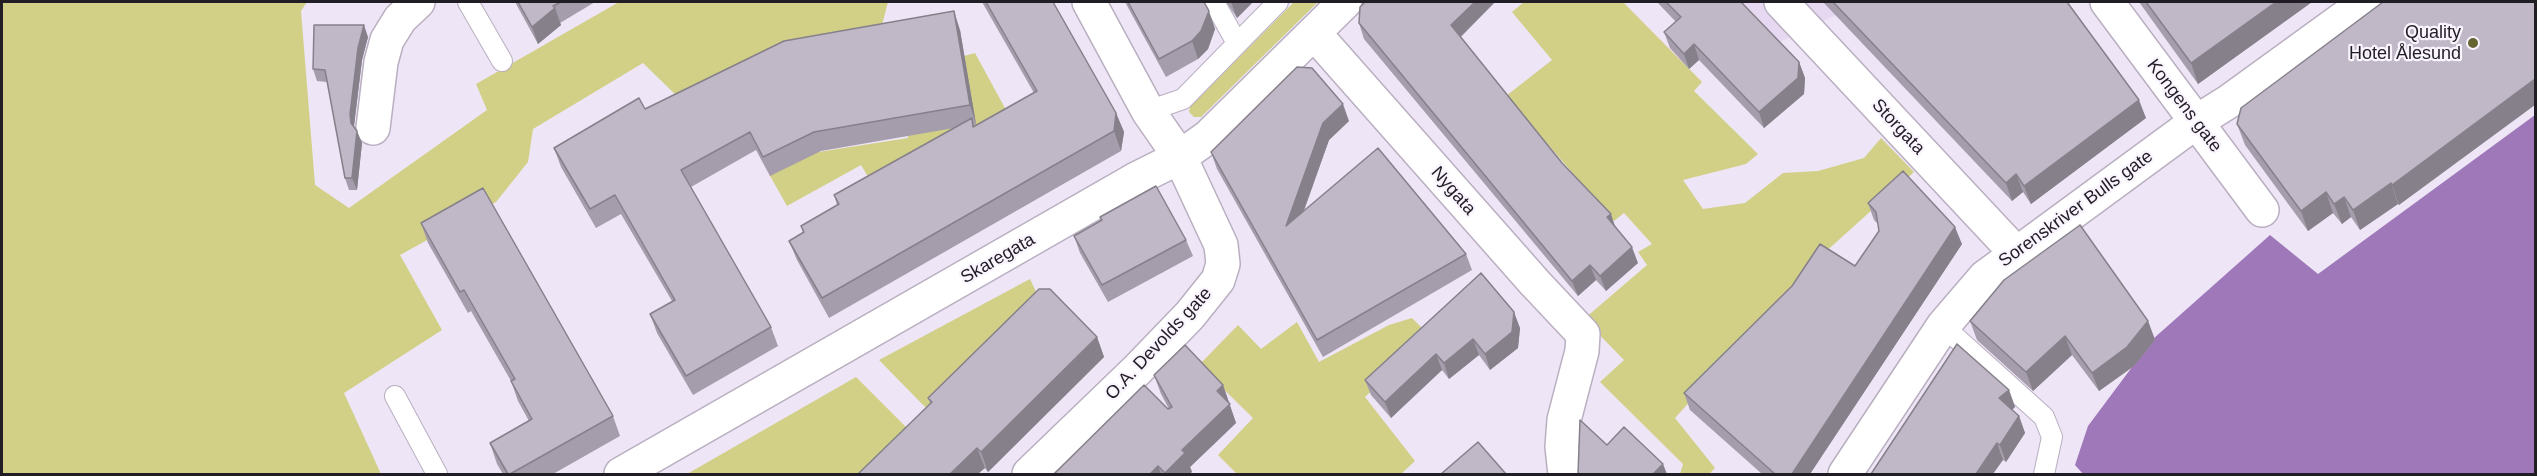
<!DOCTYPE html>
<meta charset="utf-8">
<style>
body{margin:0}
#map{position:relative;width:2537px;height:476px;overflow:hidden;background:#eee5f6;font-family:Arial,sans-serif}
canvas{display:block}
.frame{position:absolute;inset:0;border:3px solid #211d24;pointer-events:none}
</style>
<div id="map">
<canvas width="2537" height="476"></canvas>
<div class="frame"></div>
</div>
<script>
const ctx = document.querySelector('canvas').getContext('2d');
ctx.lineJoin = 'round';
function fillPath(path, color) {
  ctx.fillStyle = color;
  ctx.fill(path, 'evenodd');
}
function toPath(rows) {
  const path = new Path2D();
  for (const r of rows) {
    path.moveTo(r[0], r[1]);
    for (let i = 2; i < r.length; i += 2) path.lineTo(r[i], r[i + 1]);
  }
  return path;
}
function stroke(path, color, width, dash) {
  ctx.strokeStyle = color;
  ctx.lineWidth = width;
  ctx.lineCap = dash ? 'butt' : 'round';
  ctx.setLineDash(dash || []);
  ctx.stroke(path);
}
function drawText(font, color, halo, rows, align = 'center') {
  ctx.font = font + ' Arial,sans-serif';
  ctx.lineWidth = 4.5;
  ctx.setLineDash([]);
  ctx.textBaseline = 'middle';
  ctx.strokeStyle = halo;
  ctx.fillStyle = color;
  for (const [text, x, y, turn = 0] of rows) {
    ctx.save();
    ctx.translate(x, y);
    ctx.rotate((+turn || 0) * Math.PI / 180);
    ctx.textAlign = isNaN(turn) ? turn : align;
    if (halo) ctx.strokeText(text, 0, 0);
    ctx.fillText(text, 0, 0);
    ctx.restore();
  }
}
fillPath(toPath([
 [1684,2,1863,2,1740,61]
]), '#e6d8f0');
fillPath(toPath([
 [2,2,307,2,301,11,315,185,349,208,487,110,476,84,619,2,888,2,881,29,682,101,643,63,533,129,528,162,496,202,400,255,442,330,344,393,381,474,2,474],
 [1294,2,1318,2,1201,117,1194,117,1189,112,1190,107],
 [1524,2,1623,2,1702,82,1694,91,1758,154,1746,164,1683,180,1703,209,1745,203,1783,173,1818,171,1864,158,1881,138,1914,172,1822,255,1675,418,1715,468,1709,474,1680,474,1683,464,1600,382,1624,360,1584,319,1647,265,1638,252,1652,244,1624,213,1614,221,1506,96,1552,60,1512,12],
 [975,53,1012,121,876,190,861,165,787,206,769,174,812,153,908,138,905,110,964,56],
 [1030,279,1038,296,927,409,879,360],
 [1412,318,1430,336,1365,397,1415,461,1401,474,1237,474,1218,455,1253,418,1199,365,1238,325,1261,349,1297,322,1319,362,1389,325],
 [856,377,908,429,864,474,687,474]
]), '#d1d086');
fillPath(toPath([
 [2535,115,2535,474,2083,474,2075,465,2088,426,2153,339,2270,235,2318,274]
]), '#9e78b9');
const service = toPath([
 [468,2,502,61],
 [1214,2,1237,43],
 [1148,111,1183,99,1278,2],
 [1943,326,2044,417,2052,437,2044,474],
 [395,396,437,474]
]);
const minor = toPath([
 [2107,2,2262,210],
 [1314,33,1535,283,1583,334,1582,351,1564,420,1562,447,1565,474],
 [373,128,381,62,387,40,400,19,418,2],
 [621,474,1136,179,1180,157,1208,137,1345,2],
 [1029,474,1137,370,1190,315,1218,280,1223,264,1221,245,1180,157,1148,111,1089,2],
 [1845,474,1943,326,1985,277,2196,122,2228,102,2366,2]
]);
const tertiary = toPath([
 [1781,2,2016,253]
]);
stroke(service, '#b9afc0', 22);
stroke(minor, '#b9afc0', 36);
stroke(tertiary, '#b9afc0', 36);
stroke(service, '#fff', 20);
stroke(minor, '#fff', 33);
stroke(tertiary, '#fff', 33);
fillPath(toPath([
 [515,2,595,2,560,23,561,25,538,44],
 [982,2,1053,2,1116,113,1124,132,1121,151,829,318,797,260,789,241,803,233,801,226,837,205,834,195,954,128,821,151,770,176,756,150,691,187,771,327,778,346,693,395,657,333,650,314,672,301,621,214,596,228,561,167,554,148,645,109,960,30,976,124,974,125,974,126,1034,93],
 [1125,2,1204,2,1215,29,1208,49,1198,59,1166,77],
 [1226,2,1253,2,1237,18],
 [1365,2,1495,2,1461,37,1562,163,1616,227,1638,263,1606,291,1596,280,1578,296,1364,39,1359,23],
 [1657,2,1741,2,1799,62,1805,78,1804,94,1764,128,1699,60,1689,69,1670,48,1664,32,1676,22],
 [1823,2,2067,2,2146,118,2031,204,2023,192,2012,201],
 [2139,2,2312,2,2198,84],
 [2535,2,2399,205,2398,204,2360,230,2351,217,2342,224,2333,213,2308,231,2245,145,2237,124],
 [368,37,362,60,354,126,362,143,357,190,349,190,345,178,327,82,317,81,313,69],
 [1349,121,1329,140,1304,211,1466,254,1472,270,1323,357,1217,169,1211,152],
 [1868,203,1962,244,1810,474,1762,474,1690,410,1684,393,1855,266,1879,231,1878,224,1874,220],
 [1100,217,1186,240,1193,256,1108,302,1080,253,1074,236,1101,220],
 [421,223,613,416,620,436,553,474,503,474,497,464,490,443,529,421,518,401,511,381,471,311,468,313,428,243],
 [1481,273,1520,328,1518,348,1490,370,1479,355,1449,379,1442,370,1391,418,1371,395,1365,380],
 [1970,321,2148,321,2155,340,2134,366,2099,391,2072,355,2033,391,1977,340],
 [1097,337,1104,357,988,472,930,403,928,398],
 [1154,375,1223,385,1236,423,1190,467,1192,472,1189,474,1054,474,1169,409,1161,394],
 [2009,390,2015,407,2012,410,2019,416,2025,433,2006,462,2003,460,1871,474]
]), '#a59dab');
fillPath(toPath([
 [1231,2,1253,2,1237,18],
 [1475,2,1495,2,1457,40,1451,25],
 [2276,2,2312,2,2198,84,2191,63],
 [555,8,561,25,538,44,532,27],
 [954,11,960,30,976,124,970,105],
 [1209,11,1215,29,1208,49,1198,59,1192,41],
 [364,25,368,37,362,60,354,126,356,135,351,123,350,114,358,48],
 [1694,44,1699,60,1689,69,1684,54],
 [1799,62,1805,78,1804,94,1764,128,1759,112],
 [2535,79,2535,105,2399,205,2392,185],
 [2139,100,2146,118,2031,204,2024,186],
 [1343,104,1349,121,1329,140,1292,243,1286,226,1323,123],
 [1116,113,1124,132,1121,151,1114,131],
 [357,131,362,143,357,190,352,178],
 [2016,174,2023,192,2012,201,2006,183],
 [2391,183,2398,204,2360,230,2353,210],
 [2326,192,2333,213,2308,231,2301,211],
 [2344,197,2351,217,2342,224,2334,204],
 [1611,214,1616,229,1607,217],
 [1955,227,1962,244,1810,474,1792,474],
 [1632,247,1638,263,1606,291,1600,276],
 [1590,265,1596,280,1578,296,1572,281],
 [1514,312,1520,328,1518,348,1490,370,1485,354],
 [2148,321,2155,340,2134,366,2099,391,2092,373],
 [2065,336,2072,355,2033,391,2026,372],
 [1097,337,1104,357,988,472,981,452],
 [1473,339,1479,355,1449,379,1444,363],
 [1436,354,1442,370,1391,418,1385,402],
 [1223,385,1236,423,1190,467,1192,472,1189,474,1165,474,1165,473,1182,450,1217,391],
 [2009,390,2015,407,2006,415,1999,398],
 [2019,416,2025,433,2006,462,2000,445],
 [1997,443,2003,460,1993,474,1976,474],
 [977,448,985,468,978,474,950,474],
 [1663,464,1667,474,1653,474],
 [1158,466,1161,474,1150,474]
]), '#86808b');
const building = toPath([
 [518,2,561,2,553,6,555,8,532,27,518,2],
 [986,2,1053,2,1116,113,1114,131,822,298,789,241,804,232,801,226,839,204,834,195,972,118,973,127,1037,91,986,2],
 [1128,2,1204,2,1209,11,1201,31,1192,41,1159,59,1128,2],
 [1365,2,1475,2,1451,25,1562,163,1611,214,1607,217,1632,247,1600,276,1590,265,1572,281,1359,23,1360,7,1365,2],
 [1666,2,1741,2,1799,62,1798,78,1759,112,1694,44,1684,54,1664,32,1681,17,1666,2],
 [1833,2,2067,2,2139,100,2024,186,2016,174,2006,183,1833,2],
 [2146,2,2276,2,2191,63,2146,2],
 [2383,2,2535,2,2535,79,2392,185,2391,183,2353,210,2344,197,2334,204,2326,192,2301,211,2237,124,2241,108,2383,2],
 [954,11,970,105,814,132,763,157,750,132,681,170,771,327,686,376,650,314,675,300,615,195,590,209,554,148,639,98,645,109,784,41,954,11],
 [314,25,364,25,358,48,350,114,351,123,357,131,352,178,345,178,325,70,313,69,314,25],
 [1297,67,1312,68,1343,104,1323,123,1286,226,1378,148,1466,254,1317,340,1211,152,1297,67],
 [1903,171,1955,227,1792,474,1775,474,1684,393,1792,286,1820,244,1855,266,1879,231,1876,212,1868,203,1903,171],
 [1156,186,1186,240,1102,285,1074,236,1102,220,1100,217,1156,186],
 [483,188,613,416,510,474,508,474,490,443,532,419,511,381,515,379,464,290,460,292,421,223,483,188],
 [2080,225,2148,321,2127,347,2092,373,2065,336,2026,372,1970,321,2004,280,2080,225],
 [1481,273,1514,312,1512,332,1485,354,1473,339,1444,363,1436,354,1385,402,1365,380,1481,273],
 [1039,289,1050,289,1097,337,981,452,977,448,950,474,858,474,932,402,928,398,1039,289],
 [1957,344,2009,390,1999,398,2019,416,2000,445,1997,443,1976,474,1871,474,1957,344],
 [1185,345,1223,385,1217,391,1230,404,1182,450,1185,453,1165,473,1158,466,1150,474,1054,474,1144,385,1168,409,1172,407,1154,375,1185,345],
 [1580,420,1607,445,1624,427,1663,464,1653,474,1578,474,1580,420],
 [1478,442,1506,474,1441,474,1478,442]
]);
fillPath(building, '#c0b7c7');
stroke(building, '#86808b', 1.5);
for (const [x, y, r, color] of [
 [2473,43,6,"#666532"]
]) {
  const dot = new Path2D();
  dot.arc(x, y, r, 0, 2 * Math.PI);
  ctx.fillStyle = color;
  ctx.fill(dot);
  stroke(dot, '#f9f4fe', 2);
}
drawText('18px', '#211d24', '#f9f4fe', [
 ["Quality",2461,33],
 ["Hotel Ålesund",2461,54]
], 'right');
drawText('18px', '#211d24', '#f9f4fe', [
 ["Kongens gate",2184,106,53],
 ["Storgata",1898,127,47],
 ["Nygata",1453,191,49],
 ["Sorenskriver Bulls gate",2076,209,-36],
 ["Skaregata",998,259,-30],
 ["O.A. Devolds gate",1159,344,-47]
]);
</script>
